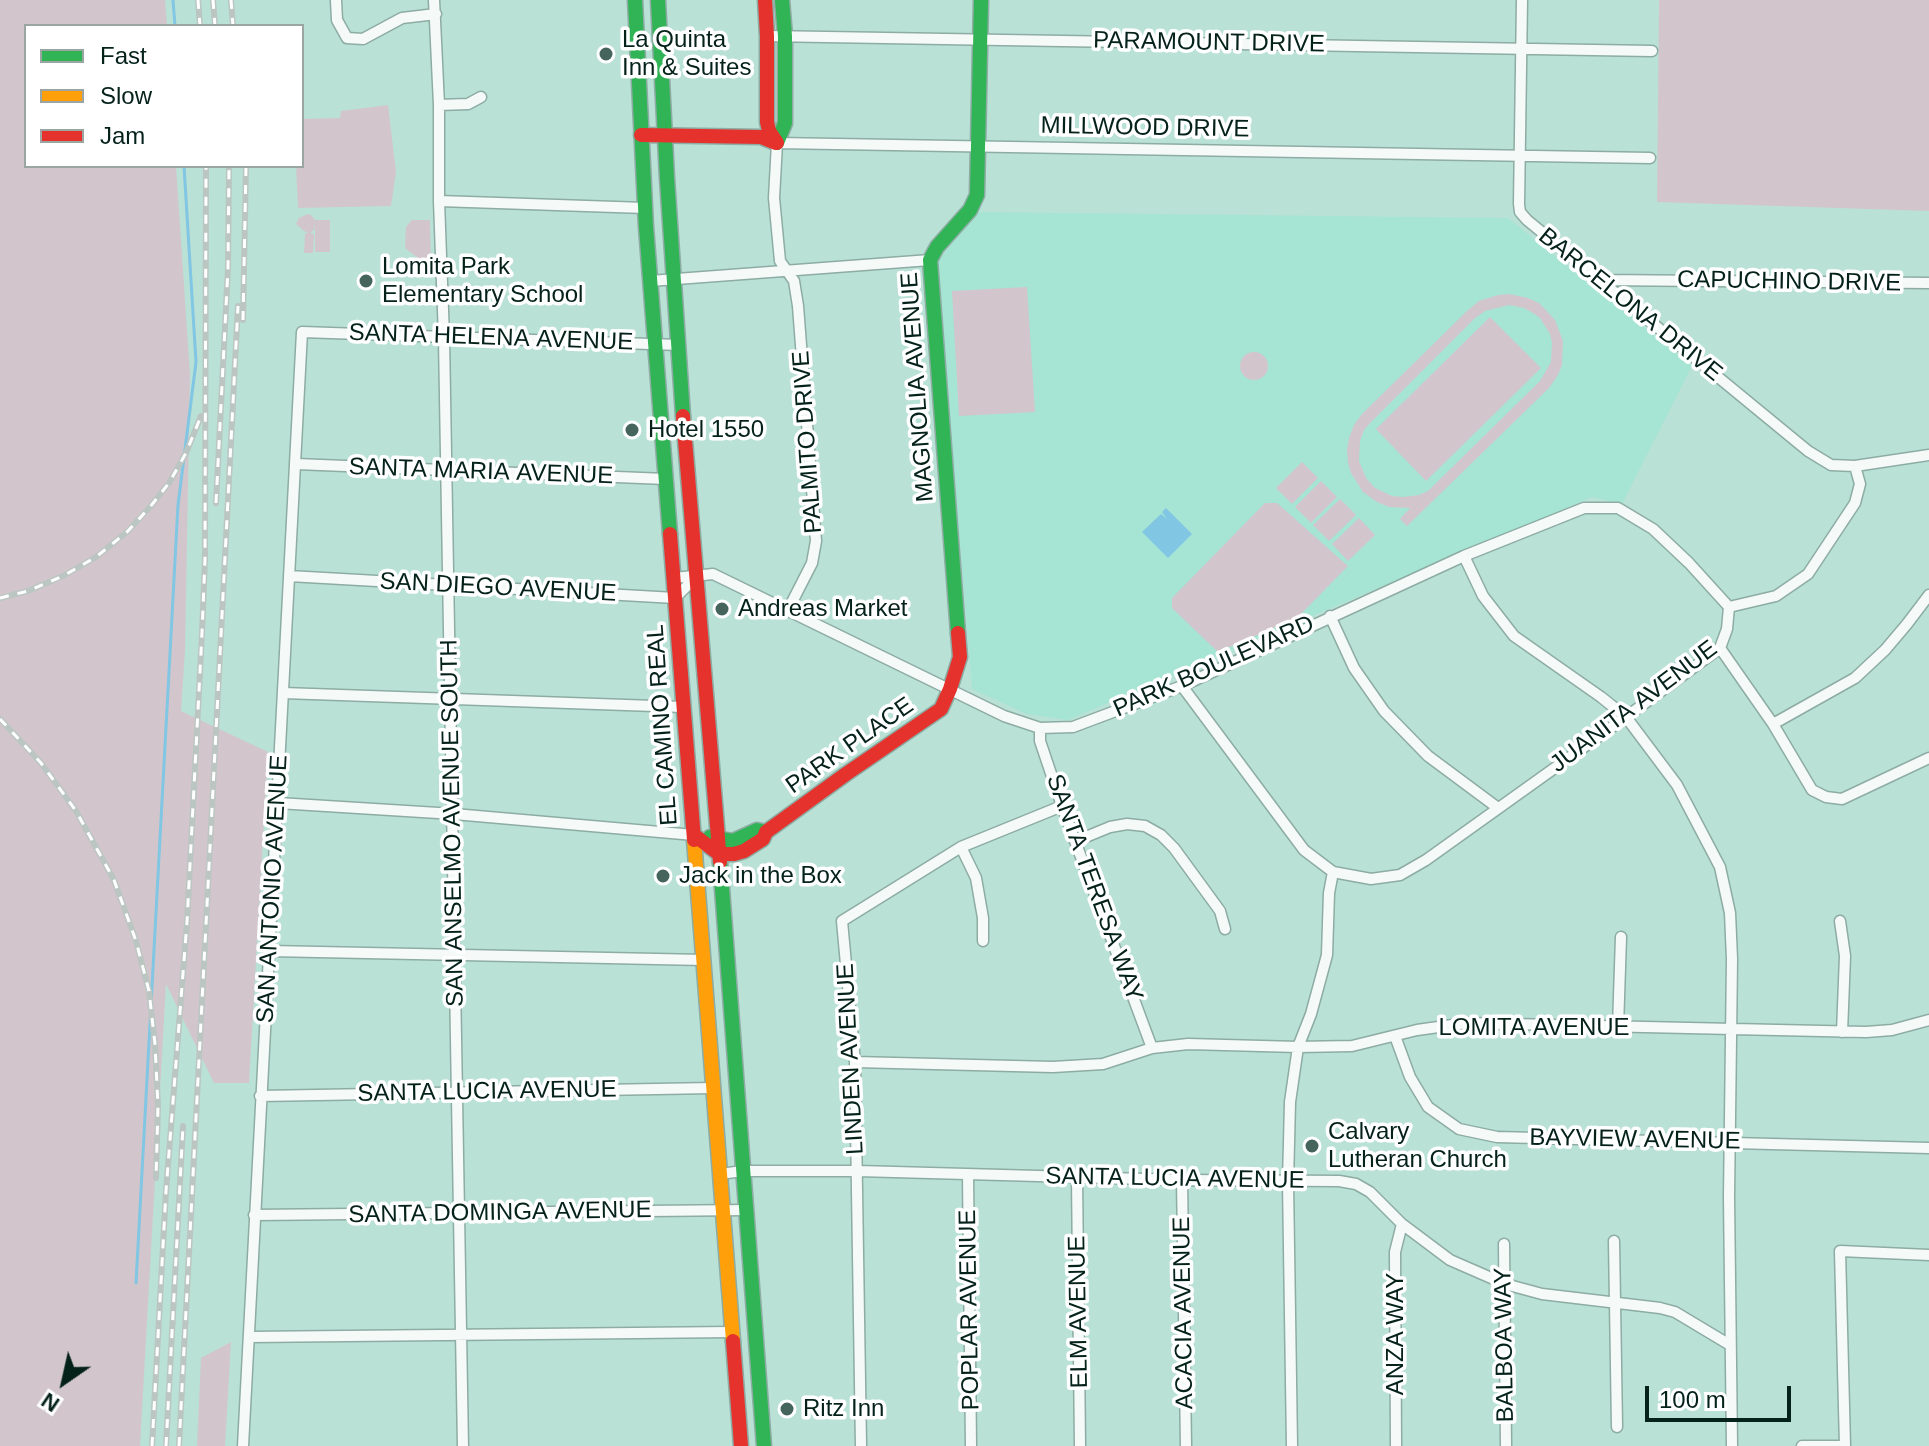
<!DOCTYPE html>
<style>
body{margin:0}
#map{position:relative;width:1929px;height:1446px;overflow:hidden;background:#bae1d6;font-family:Helvetica,sans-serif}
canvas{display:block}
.legend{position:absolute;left:24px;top:24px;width:280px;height:144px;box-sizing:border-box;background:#fff;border:2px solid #9ba6a3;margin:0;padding:10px 14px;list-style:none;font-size:24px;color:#04211a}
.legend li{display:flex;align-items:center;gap:16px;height:40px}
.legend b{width:40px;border:2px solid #9ba6a3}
.north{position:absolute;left:24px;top:1342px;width:80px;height:80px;-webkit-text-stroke:6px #fff;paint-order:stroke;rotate:214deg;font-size:22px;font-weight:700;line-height:32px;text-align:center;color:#04211a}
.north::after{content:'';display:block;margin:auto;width:28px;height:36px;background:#04211a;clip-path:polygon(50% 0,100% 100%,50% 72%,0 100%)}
.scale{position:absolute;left:1645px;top:1386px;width:146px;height:36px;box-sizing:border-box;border:4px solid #04211a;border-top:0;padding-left:10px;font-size:24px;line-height:28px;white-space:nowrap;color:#04211a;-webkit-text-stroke:6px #fff;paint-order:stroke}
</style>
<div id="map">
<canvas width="1929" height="1446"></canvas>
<ul class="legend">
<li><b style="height:10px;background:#30b455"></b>Fast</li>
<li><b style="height:10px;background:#ff9f0a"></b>Slow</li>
<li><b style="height:10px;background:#e5322d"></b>Jam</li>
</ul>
<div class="north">N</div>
<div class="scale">100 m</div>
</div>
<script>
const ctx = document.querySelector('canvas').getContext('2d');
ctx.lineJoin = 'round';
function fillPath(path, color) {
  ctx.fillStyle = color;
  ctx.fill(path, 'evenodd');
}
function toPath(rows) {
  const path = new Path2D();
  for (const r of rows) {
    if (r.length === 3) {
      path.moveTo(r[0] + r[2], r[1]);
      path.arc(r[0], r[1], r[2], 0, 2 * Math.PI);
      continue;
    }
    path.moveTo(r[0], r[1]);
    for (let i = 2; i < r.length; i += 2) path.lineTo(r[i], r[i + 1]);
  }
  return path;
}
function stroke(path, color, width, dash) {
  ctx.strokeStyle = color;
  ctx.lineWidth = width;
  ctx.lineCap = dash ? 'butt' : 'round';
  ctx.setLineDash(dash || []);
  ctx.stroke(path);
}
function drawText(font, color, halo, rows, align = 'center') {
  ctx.font = font + ' Helvetica,sans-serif';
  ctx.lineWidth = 7;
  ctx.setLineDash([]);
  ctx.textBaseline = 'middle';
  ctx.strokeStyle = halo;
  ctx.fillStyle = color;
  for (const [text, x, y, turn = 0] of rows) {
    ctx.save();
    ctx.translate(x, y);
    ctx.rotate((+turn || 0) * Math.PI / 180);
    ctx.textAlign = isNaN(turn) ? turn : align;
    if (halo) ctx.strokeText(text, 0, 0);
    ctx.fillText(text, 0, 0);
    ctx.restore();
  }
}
fillPath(toPath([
 [977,212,1508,218,1692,366,1622,504,1592,497,1068,720,1027,714,972,689,936,263]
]), '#a6e4d3');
fillPath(toPath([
 [0,0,165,0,167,26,26,26,26,166,176,166,190,375,185,651,181,711,268,752,249,1083,214,1083,166,984,140,1446,0,1446],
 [1659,0,1929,0,1929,211,1657,202],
 [388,105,396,172,391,206,298,208,296,166,302,166,302,119,340,118,341,111],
 [308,214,311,215,315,220,330,220,330,252,315,252,315,223,314,230,310,233,314,234,313,253,304,253,305,234,308,233,304,231,296,224,299,218],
 [412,220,430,220,431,259,419,259,405,248,406,227],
 [1027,287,1035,412,959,416,952,291],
 [1509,294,1528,298,1539,303,1555,320,1563,341,1562,365,1558,375,1549,388,1407,526,1400,519,1410,508,1389,507,1377,502,1363,492,1351,473,1348,463,1347,450,1349,438,1354,425,1362,414,1467,311,1479,301,1498,295],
 [1509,305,1524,308,1533,313,1540,318,1550,334,1552,343,1551,362,1540,381,1428,491,1419,495,1403,497,1392,496,1375,488,1366,478,1359,461,1360,441,1364,430,1371,422,1474,319,1485,311],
 [1490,317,1541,368,1426,481,1376,429],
 [1254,366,14],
 [1302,462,1318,478,1292,504,1276,488],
 [1321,481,1337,497,1311,523,1295,507],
 [1340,499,1356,515,1329,541,1313,525],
 [1265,503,1277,503,1348,566,1297,618,1218,652,1172,608,1172,598],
 [1359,518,1375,535,1348,561,1332,544],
 [231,1342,225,1446,197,1446,201,1358]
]), '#d2c6cc');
fillPath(toPath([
 [1166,508,1192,534,1168,558,1142,532,1161,514,1167,519,1162,512]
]), '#81c6e3');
stroke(toPath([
 [173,0,175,26],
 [136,1283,178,505,196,362,184,166]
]), '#81c6e3', 3);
const street = toPath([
 [336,0,337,20,347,38,363,39,402,18,436,14],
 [434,0,439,105,439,201,444,338,463,1446],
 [1522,0,1519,204,1520,212,1527,220,1808,451,1831,465,1855,466,1929,455],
 [767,36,1652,51],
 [439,105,468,104,481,97],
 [439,201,645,208],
 [1600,280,1929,283],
 [650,281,930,260],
 [296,464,666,479],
 [1464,556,1483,596,1514,636,1601,697,1626,717,1677,785,1720,867,1730,913,1732,959,1729,1197,1732,1446],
 [289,576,675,598,697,576],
 [674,578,713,574,1004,716,1040,728,1073,727,1182,686,1464,556,1584,508,1618,508,1653,529,1689,563,1729,607],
 [788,610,812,563,816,541,798,306,794,281,780,261,774,198,777,143,1650,158],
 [1330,616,1354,668,1384,711,1428,756,1498,808],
 [1720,648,1773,724,1812,790,1826,797,1842,799,1929,758],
 [1182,686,1304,850,1333,872,1329,893,1327,955,1311,1014,1298,1047,1290,1102,1288,1182,1292,1446],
 [283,693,683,707],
 [1773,724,1855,678,1885,650,1907,624,1929,595],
 [1040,728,1040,741,1062,806,1152,1048],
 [278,803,454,814,694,835],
 [1076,841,1110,827,1127,824,1145,826,1161,835,1174,848,1220,911,1225,929],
 [961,847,976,878,983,918,983,941],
 [1333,872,1371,879,1400,875,1426,860,1626,717,1720,648,1727,629,1729,607,1776,596,1808,574,1855,503,1860,484,1855,466],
 [1840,921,1845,956,1842,1032],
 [270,951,704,960],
 [1618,1027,1621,937],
 [1395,1036,1410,1077,1428,1107,1459,1129,1497,1137,1929,1148],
 [855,1062,1053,1067,1103,1064,1152,1048,1188,1044,1298,1047,1352,1046,1417,1030,1467,1023,1866,1032,1892,1030,1929,1020],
 [260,1096,713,1088],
 [720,1174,743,1171,858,1171,1182,1180,1339,1181,1356,1184,1370,1192,1402,1224,1450,1260,1505,1284,1542,1294,1660,1308,1675,1312,1730,1345],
 [968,1175,971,1446],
 [1077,1177,1080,1446],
 [1182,1180,1186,1446],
 [254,1215,746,1210],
 [1614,1241,1617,1427],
 [1504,1244,1506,1446],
 [249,1337,732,1332],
 [243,1446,302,332,679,345],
 [861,1446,855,1062,842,921,961,847,1062,806],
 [1396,1446,1395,1252,1402,1224],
 [1802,1446,1841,1446],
 [1845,1446,1840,1251,1929,1255]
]);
const fast = toPath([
 [635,0,646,227,670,534],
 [658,0,667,178,683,416],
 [777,143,785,123,785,36,782,0],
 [958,633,930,260,937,247,970,210,977,195,981,0],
 [710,837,733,841,757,830,766,832],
 [720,862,764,1446]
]);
const slow = toPath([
 [694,840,733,1341]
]);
const jam = toPath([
 [765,0,767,36,767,122,769,131,777,143],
 [641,135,761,137,776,143],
 [683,416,720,862],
 [670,534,694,840],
 [694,835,719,854,734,854,744,851,763,839,766,832,846,774,941,709,950,689,960,657,958,633],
 [733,1341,741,1446]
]);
stroke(street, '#8daca3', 13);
stroke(fast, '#8daca3', 17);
stroke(slow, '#8daca3', 17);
stroke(jam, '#8daca3', 17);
stroke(street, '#f5faf9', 10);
stroke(fast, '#30b455', 14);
stroke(slow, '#ff9f0a', 14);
stroke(jam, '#e5322d', 14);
const rail = toPath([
 [198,0,200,26],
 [213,0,215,26],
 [231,0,233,26],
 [243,320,246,166],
 [216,503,228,268,229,166],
 [0,598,28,591,63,576,96,557,127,532,150,507,169,483,186,453,201,416],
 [0,719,41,763,76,811,114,880,136,941,149,991,155,1044,158,1106,156,1178],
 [152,1446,166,1191,187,922,202,633,205,559,206,166],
 [166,1446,183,1126],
 [179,1446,238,306]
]);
stroke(rail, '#bbc6c2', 6);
stroke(rail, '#fff', 3, [9]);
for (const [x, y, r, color] of [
 [606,54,8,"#44645c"],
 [366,281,8,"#44645c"],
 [632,430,8,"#44645c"],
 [722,609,8,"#44645c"],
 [663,876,8,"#44645c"],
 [1312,1146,8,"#44645c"],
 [787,1409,8,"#44645c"]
]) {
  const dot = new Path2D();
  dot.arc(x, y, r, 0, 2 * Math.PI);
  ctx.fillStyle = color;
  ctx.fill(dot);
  stroke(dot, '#fff', 3);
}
drawText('24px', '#04211a', '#fff', [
 ["La Quinta",622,40],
 ["Inn & Suites",622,68],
 ["Lomita Park",382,267],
 ["Elementary School",382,295],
 ["Hotel 1550",648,430],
 ["Andreas Market",738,609],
 ["Jack in the Box",679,876],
 ["Calvary",1328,1132],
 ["Lutheran Church",1328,1160],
 ["Ritz Inn",803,1409]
], 'left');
drawText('24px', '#04211a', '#fff', [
 ["PARAMOUNT DRIVE",1209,43,1],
 ["MILLWOOD DRIVE",1145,128,1],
 ["CAPUCHINO DRIVE",1789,282,1],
 ["BARCELONA DRIVE",1630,305,39],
 ["SANTA HELENA AVENUE",491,338,2],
 ["MAGNOLIA AVENUE",918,387,-94],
 ["PALMITO DRIVE",808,442,-94],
 ["SANTA MARIA AVENUE",481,472,2],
 ["SAN DIEGO AVENUE",498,588,3],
 ["PARK BOULEVARD",1214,667,-24],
 ["JUANITA AVENUE",1634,707,-37],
 ["EL CAMINO REAL",663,725,-94],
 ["PARK PLACE",850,746,-35],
 ["SAN ANSELMO AVENUE SOUTH",453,823,-91],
 ["SANTA TERESA WAY",1094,888,70],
 ["SAN ANTONIO AVENUE",273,889,-87],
 ["LOMITA AVENUE",1534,1028],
 ["LINDEN AVENUE",851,1059,-93],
 ["SANTA LUCIA AVENUE",487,1092,-1],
 ["BAYVIEW AVENUE",1635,1140,1],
 ["SANTA LUCIA AVENUE",1175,1179,1],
 ["SANTA DOMINGA AVENUE",500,1213,-1],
 ["POPLAR AVENUE",970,1310,-91],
 ["ELM AVENUE",1079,1312,-91],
 ["ACACIA AVENUE",1184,1313,-91],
 ["ANZA WAY",1396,1334,-90],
 ["BALBOA WAY",1505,1345,-91]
]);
</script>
